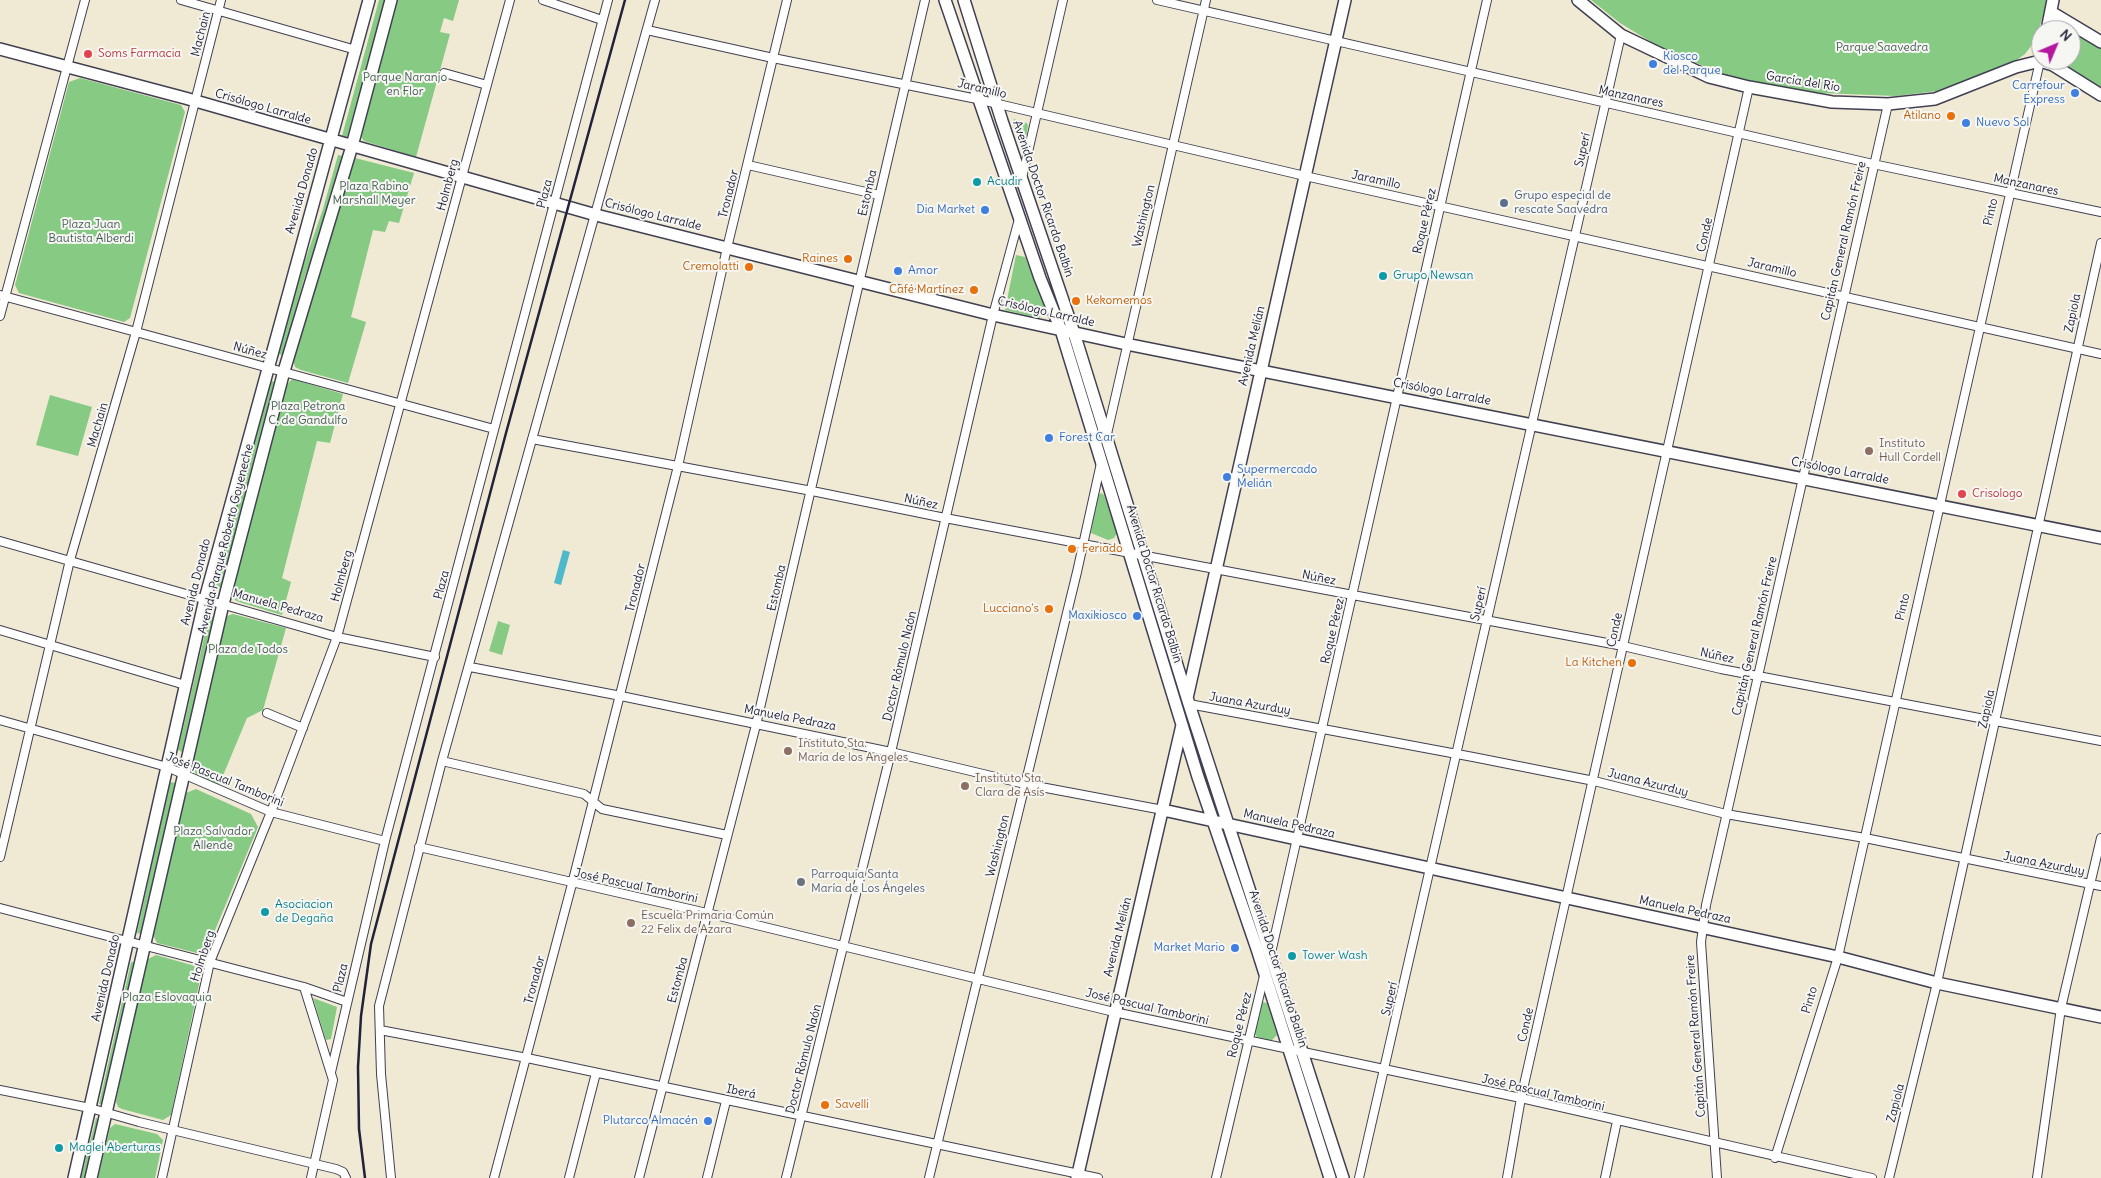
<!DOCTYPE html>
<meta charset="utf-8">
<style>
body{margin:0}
#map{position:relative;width:2101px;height:1178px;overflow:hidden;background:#f0e9d4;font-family:Delius,sans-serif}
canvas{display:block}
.north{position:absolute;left:2031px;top:20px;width:50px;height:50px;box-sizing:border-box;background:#f6f6f2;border:1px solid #a1a1a9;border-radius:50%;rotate:45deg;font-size:14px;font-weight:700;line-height:20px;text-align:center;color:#22223b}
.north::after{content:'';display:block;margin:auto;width:18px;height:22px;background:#b5179e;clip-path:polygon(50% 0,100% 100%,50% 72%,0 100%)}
</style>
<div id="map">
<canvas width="2101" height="1178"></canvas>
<div class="north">N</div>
</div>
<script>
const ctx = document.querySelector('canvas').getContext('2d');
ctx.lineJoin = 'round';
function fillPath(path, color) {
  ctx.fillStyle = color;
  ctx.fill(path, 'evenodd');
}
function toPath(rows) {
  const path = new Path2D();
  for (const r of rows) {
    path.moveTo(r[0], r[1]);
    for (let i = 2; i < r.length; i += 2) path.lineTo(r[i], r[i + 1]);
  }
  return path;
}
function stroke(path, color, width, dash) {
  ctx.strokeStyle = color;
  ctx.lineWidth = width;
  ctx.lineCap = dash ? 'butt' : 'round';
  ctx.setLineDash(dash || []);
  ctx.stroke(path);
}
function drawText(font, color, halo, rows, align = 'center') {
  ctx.font = font + ' Delius,sans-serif';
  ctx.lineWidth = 4;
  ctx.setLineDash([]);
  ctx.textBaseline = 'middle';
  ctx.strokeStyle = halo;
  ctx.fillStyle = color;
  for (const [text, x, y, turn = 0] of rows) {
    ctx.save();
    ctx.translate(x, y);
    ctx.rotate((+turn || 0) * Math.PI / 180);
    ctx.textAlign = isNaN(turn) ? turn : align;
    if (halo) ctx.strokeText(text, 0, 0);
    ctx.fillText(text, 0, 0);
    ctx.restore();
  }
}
fillPath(toPath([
 [379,0,386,0,347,138,342,136],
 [397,0,459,0,453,21,444,18,440,32,450,34,416,157,364,141,360,135],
 [1591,0,2048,0,2035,41,2025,54,2014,62,1937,91,1896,96,1821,93,1734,79,1661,48,1620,23],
 [2063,24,2101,47,2101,87,2057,60,2071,60,2071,30,2056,30],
 [80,78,181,105,185,112,130,318,124,322,19,293,15,285,69,82],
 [1014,119,1027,123,1028,126,1024,147,1022,149,1013,122],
 [338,155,343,156,328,213,304,279,283,355,278,354,296,286,323,209],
 [355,158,414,173,399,223,389,221,385,232,373,230,351,317,366,322,348,383,301,370,295,367,293,360,353,160],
 [1016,255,1025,257,1046,310,1039,318,1005,310],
 [292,379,343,394,330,443,317,441,282,578,291,582,282,615,239,602,235,600,232,593,285,387],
 [271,381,276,382,220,590,215,589],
 [50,395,92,407,78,456,36,445],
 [1101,493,1104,495,1117,533,1114,538,1108,540,1091,533,1097,496],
 [233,614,286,628,263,710,247,718,219,785,196,774,191,764,224,617],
 [209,616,215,617,182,752,178,750],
 [498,621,510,625,502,655,489,651],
 [170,782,176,783,141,934,137,933],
 [196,789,251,814,258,827,208,947,197,953,157,943,152,933,186,793],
 [156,955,195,966,201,975,171,1115,163,1120,122,1109,118,1107,116,1101,146,960],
 [131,962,135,962,104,1104,99,1104],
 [313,998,337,1007,331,1039,326,1040],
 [1262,1002,1267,1003,1277,1035,1271,1041,1257,1037,1254,1033],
 [96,1118,102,1120,87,1178,81,1178],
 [115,1124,157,1134,163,1140,155,1178,98,1178,110,1128]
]), '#86ca84');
fillPath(toPath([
 [563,550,570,552,561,585,554,583]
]), '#4fb9cc');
const street = toPath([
 [181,0,356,50],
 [543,0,602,20],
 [1157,0,1873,164,2101,212],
 [647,30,773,58,977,99,1305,176,2101,354],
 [444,73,487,85],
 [748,165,879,195],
 [1022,178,1063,0],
 [0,295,494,429],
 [0,316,85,0],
 [1107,434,1206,0],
 [532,439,812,491,945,518,1623,646,1721,669,2101,741],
 [0,541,337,637,435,657],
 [0,630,185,685],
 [470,667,621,696,891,752,1025,784,1163,810],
 [1189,704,1473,757,1594,781,1726,814,1865,838,2101,886],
 [267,713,303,728],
 [0,720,167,767,271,812,385,841],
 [442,761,584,794,602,809,727,835],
 [419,847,707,913,1114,1012,1521,1098,1872,1178],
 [0,857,70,560,136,332,221,0],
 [0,908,304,987,347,1002],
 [1271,953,1487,0],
 [304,987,333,1080,311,1178],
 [380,1030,527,1058,1098,1178],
 [331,1072,385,841,608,0],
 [0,1090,90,1108,139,1122,336,1169,343,1172,346,1178],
 [1775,1158,1838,957,2040,61],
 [162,1178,210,962,271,812,337,637,510,0],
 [391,1178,381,1074,379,1006,442,761,655,0],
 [494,1178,572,884,678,466,727,248,787,0],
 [569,1178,596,1073],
 [639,1178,756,725,925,0],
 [707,1178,726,1101],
 [786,1178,891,752,993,315,1019,219],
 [929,1178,1077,572,1101,463],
 [1216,1178,1264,976],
 [1359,1178,1621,35],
 [1507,1178,1521,1098,1749,87],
 [1605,1178,1617,1121],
 [1717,1178,1701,942,1706,905,1888,104],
 [1889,1178,1937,983,2101,243],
 [2037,1178,2061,1008,2101,838]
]);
const secondary = toPath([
 [945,0,1040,278,1061,330,1198,777,1257,949,1330,1178],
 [964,0,1002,121,1074,333,1189,704,1343,1178],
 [1578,0,1621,35,1709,77,1749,87,1832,102,1888,104,1935,99,2016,67,2040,61],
 [2051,12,2101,42],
 [2047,30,2053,0],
 [0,49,185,98,596,215,993,315,1126,344,2101,538],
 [2040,61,2053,65,2101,95],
 [1187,698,1345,0],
 [1163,810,1838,957,1937,983,2101,1017],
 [74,1178,205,599,369,0],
 [91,1178,223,604,284,371,352,146,391,0],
 [1077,1178,1182,725]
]);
stroke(street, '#414052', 10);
stroke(secondary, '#414052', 14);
stroke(street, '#fff', 8);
stroke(secondary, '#fff', 11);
stroke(toPath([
 [365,1178,359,1129,358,1067,361,1016,371,944,506,433,625,0]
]), '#22223b', 2.5);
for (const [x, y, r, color] of [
 [88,54,5,"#e0444e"],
 [1653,64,5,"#3f7fe0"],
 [2075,93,5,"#3f7fe0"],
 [1951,116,5,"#e8710a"],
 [1966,123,5,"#3f7fe0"],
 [977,182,5,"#0f9aa8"],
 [1504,203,5,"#5c6f8a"],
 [985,210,5,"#3f7fe0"],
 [848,259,5,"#e8710a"],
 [749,267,5,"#e8710a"],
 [898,271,5,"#3f7fe0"],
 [1383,276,5,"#0f9aa8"],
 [974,290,5,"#e8710a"],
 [1076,301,5,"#e8710a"],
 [1049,438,5,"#3f7fe0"],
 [1869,451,5,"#8d6e63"],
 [1227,477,5,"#3f7fe0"],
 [1962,494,5,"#e0444e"],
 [1072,549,5,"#e8710a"],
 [1049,609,5,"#e8710a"],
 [1137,616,5,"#3f7fe0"],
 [1632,663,5,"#e8710a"],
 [788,751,5,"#8d6e63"],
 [965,786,5,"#8d6e63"],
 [801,882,5,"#6b7280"],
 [265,912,5,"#0f9aa8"],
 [631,923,5,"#8d6e63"],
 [1235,948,5,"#3f7fe0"],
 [1292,956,5,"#0f9aa8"],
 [825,1105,5,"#e8710a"],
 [708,1121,5,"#3f7fe0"],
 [59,1148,5,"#0f9aa8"]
]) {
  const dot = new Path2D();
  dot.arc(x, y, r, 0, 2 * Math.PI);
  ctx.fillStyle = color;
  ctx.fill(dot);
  stroke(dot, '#f6f6f2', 2);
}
drawText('12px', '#22223b', '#f6f6f2', [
 ["Machain",201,34,-76],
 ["García del Río",1803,82,9],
 ["Jaramillo",982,89,13],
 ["Manzanares",1631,97,12],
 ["Crisólogo Larralde",263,107,16],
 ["Superí",1583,150,-77],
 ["Jaramillo",1376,180,12],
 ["Holmberg",448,185,-75],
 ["Manzanares",2026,185,12],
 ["Avenida Donado",302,191,-74],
 ["Estomba",868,193,-77],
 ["Plaza",545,194,-75],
 ["Tronador",729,194,-76],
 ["Avenida Doctor Ricardo Balbín",1043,199,71],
 ["Pinto",1991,212,-77],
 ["Crisólogo Larralde",653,215,14],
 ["Washington",1144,216,-77],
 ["Roque Pérez",1425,221,-77],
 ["Conde",1705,235,-77],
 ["Capitán General Ramón Freire",1844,241,-77],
 ["Jaramillo",1772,268,13],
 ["Crisólogo Larralde",1046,312,13],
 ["Zapiola",2073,313,-78],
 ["Avenida Melián",1252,346,-77],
 ["Núñez",250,351,15],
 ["Crisólogo Larralde",1442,392,11],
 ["Machain",98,425,-74],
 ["Crisólogo Larralde",1840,471,11],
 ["Núñez",921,502,12],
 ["Avenida Parque Roberto Goyeneche",226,539,-76],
 ["Holmberg",342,576,-75],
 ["Núñez",1319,578,11],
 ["Avenida Donado",196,582,-76],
 ["Avenida Doctor Ricardo Balbín",1154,584,73],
 ["Plaza",442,585,-75],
 ["Tronador",636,588,-76],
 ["Estomba",777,588,-77],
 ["Superí",1479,604,-77],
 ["Manuela Pedraza",278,606,16],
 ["Pinto",1903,607,-77],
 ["Conde",1615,630,-78],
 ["Roque Pérez",1333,631,-77],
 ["Capitán General Ramón Freire",1755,636,-77],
 ["Núñez",1717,656,12],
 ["Doctor Rómulo Naón",900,666,-77],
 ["Juana Azurduy",1250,704,10],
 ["Zapiola",1987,709,-78],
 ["Manuela Pedraza",790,718,11],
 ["José Pascual Tamborini",225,780,22],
 ["Juana Azurduy",1648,783,14],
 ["Manuela Pedraza",1289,824,13],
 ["Washington",998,846,-76],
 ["Juana Azurduy",2044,864,11],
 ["José Pascual Tamborini",636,886,12],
 ["Manuela Pedraza",1685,910,12],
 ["Avenida Melián",1118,937,-76],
 ["Holmberg",203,956,-72],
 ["Avenida Doctor Ricardo Balbín",1278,969,72],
 ["Avenida Donado",106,978,-77],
 ["Plaza",341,978,-77],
 ["Tronador",535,980,-75],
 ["Estomba",678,980,-75],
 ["Superí",1390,999,-77],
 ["Pinto",1810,1000,-73],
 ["José Pascual Tamborini",1147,1007,13],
 ["Roque Pérez",1240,1025,-76],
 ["Conde",1526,1025,-77],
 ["Capitán General Ramón Freire",1696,1036,-94],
 ["Doctor Rómulo Naón",804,1059,-76],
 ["Iberá",741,1092,12],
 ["José Pascual Tamborini",1543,1093,13],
 ["Zapiola",1896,1103,-76]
]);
drawText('12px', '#455d55', '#f6f6f2', [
 ["Parque Saavedra",1882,48],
 ["Parque Naranjo",405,78],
 ["en Flor",405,92],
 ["Plaza Rabino",374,187],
 ["Marshall Meyer",374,201],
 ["Plaza Juan",91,225],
 ["Bautista Alberdi",91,239],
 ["Plaza Petrona",308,407],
 ["C. de Gandulfo",308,421],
 ["Plaza de Todos",248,650],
 ["Plaza Salvador",213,832],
 ["Allende",213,846],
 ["Plaza Eslovaquia",167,998]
]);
drawText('12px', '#be3a42', '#f6f6f2', [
 ["Soms Farmacia",98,54],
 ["Crisologo",1972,494]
], 'left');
drawText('12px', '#366cbe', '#f6f6f2', [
 ["Kiosco",1663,57],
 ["del Parque",1663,71],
 ["Carrefour",2065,86,"right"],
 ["Express",2065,100,"right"],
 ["Nuevo Sol",1976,123],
 ["Dia Market",975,210,"right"],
 ["Amor",908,271],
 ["Forest Car",1059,438],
 ["Supermercado",1237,470],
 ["Melián",1237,484],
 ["Maxikiosco",1127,616,"right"],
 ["Market Mario",1225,948,"right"],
 ["Plutarco Almacén",698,1121,"right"]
], 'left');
drawText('12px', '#c56008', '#f6f6f2', [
 ["Atilano",1941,116],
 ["Raines",838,259],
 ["Cremolatti",739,267],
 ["Café Martínez",964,290],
 ["Kekomemos",1086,301,"left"],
 ["Feriado",1082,549,"left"],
 ["Lucciano's",1039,609],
 ["La Kitchen",1622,663],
 ["Savelli",835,1105,"left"]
], 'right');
drawText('12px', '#0d838f', '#f6f6f2', [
 ["Acudir",987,182],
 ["Grupo Newsan",1393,276],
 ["Asociacion",275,905],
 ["de Degaña",275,919],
 ["Tower Wash",1302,956],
 ["Maglei Aberturas",69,1148]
], 'left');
drawText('12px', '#4e5e75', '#f6f6f2', [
 ["Grupo especial de",1514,196],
 ["rescate Saavedra",1514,210]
], 'left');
drawText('12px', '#785e54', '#f6f6f2', [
 ["Instituto",1879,444],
 ["Hull Cordell",1879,458],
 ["Instituto Sta.",798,744],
 ["María de los Angeles",798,758],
 ["Instituto Sta.",975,779],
 ["Clara de Asís",975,793],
 ["Escuela Primaria Común",641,916],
 ["22 Felix de Azara",641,930]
], 'left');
drawText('12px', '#5b616d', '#f6f6f2', [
 ["Parroquia Santa",811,875],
 ["María de Los Ángeles",811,889]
], 'left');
</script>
